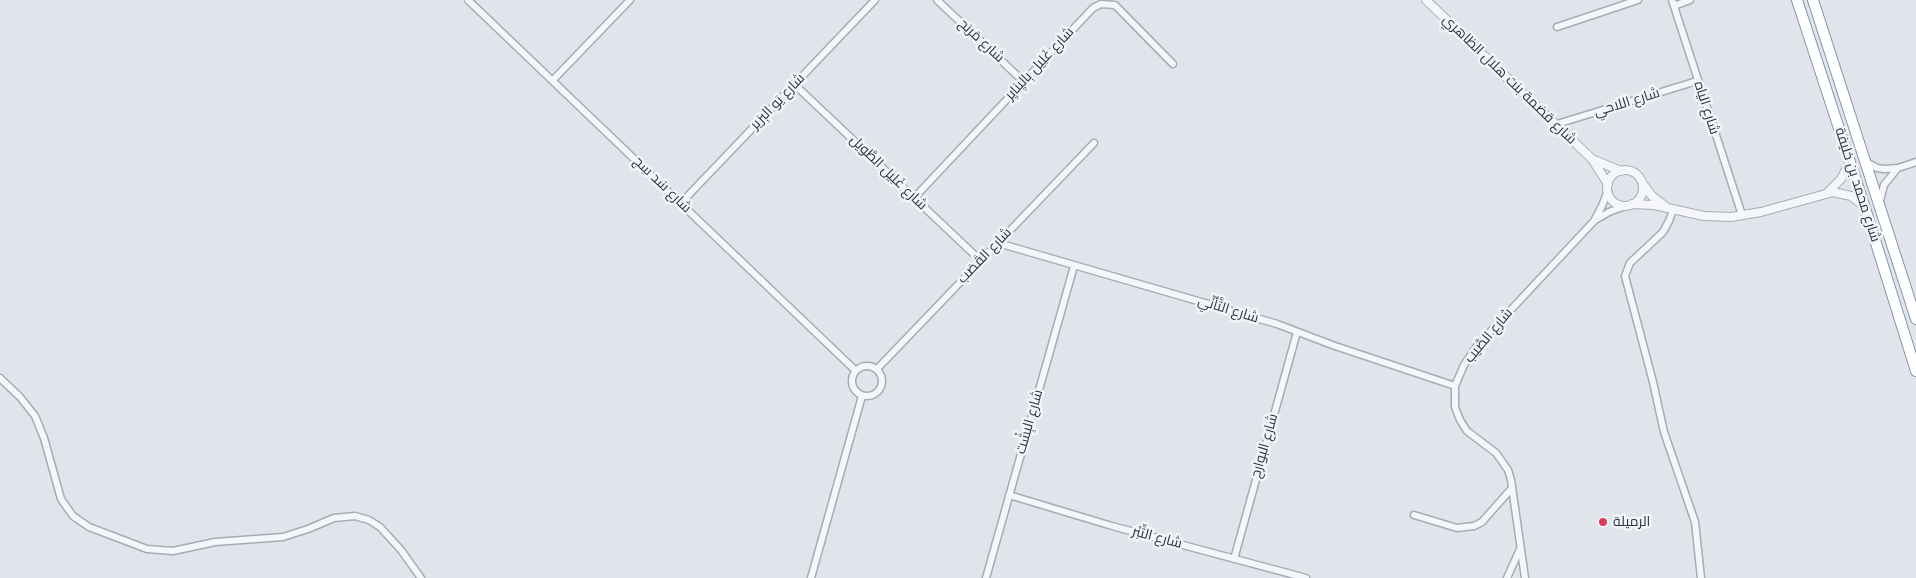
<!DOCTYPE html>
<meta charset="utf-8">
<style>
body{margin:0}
canvas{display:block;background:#e1e5eb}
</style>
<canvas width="1916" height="578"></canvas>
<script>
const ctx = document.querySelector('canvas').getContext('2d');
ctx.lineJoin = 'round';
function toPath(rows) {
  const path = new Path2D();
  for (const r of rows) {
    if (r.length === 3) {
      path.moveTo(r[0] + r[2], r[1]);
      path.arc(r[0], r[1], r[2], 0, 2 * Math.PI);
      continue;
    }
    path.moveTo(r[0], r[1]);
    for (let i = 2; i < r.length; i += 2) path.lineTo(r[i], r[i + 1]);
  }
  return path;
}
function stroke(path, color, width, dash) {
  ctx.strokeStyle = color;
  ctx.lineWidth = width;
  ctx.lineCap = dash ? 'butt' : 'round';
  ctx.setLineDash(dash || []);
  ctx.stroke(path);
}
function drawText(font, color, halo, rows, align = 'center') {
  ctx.font = font + ' Poppins,Cairo,sans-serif';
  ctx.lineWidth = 5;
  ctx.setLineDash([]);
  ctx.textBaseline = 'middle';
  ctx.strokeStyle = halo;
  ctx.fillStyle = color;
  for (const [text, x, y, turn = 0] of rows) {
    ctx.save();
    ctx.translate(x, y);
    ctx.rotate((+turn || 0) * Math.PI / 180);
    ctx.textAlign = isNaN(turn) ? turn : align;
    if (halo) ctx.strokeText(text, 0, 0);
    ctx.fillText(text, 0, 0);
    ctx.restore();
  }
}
const minor = toPath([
 [468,0,856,371],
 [937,0,1024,82],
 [1672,0,1742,215],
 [1674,6,1690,0],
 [1557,27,1638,0],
 [553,80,630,0],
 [794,84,981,261],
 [1557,124,1697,81],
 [1866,162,1877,168,1884,169,1898,168,1916,162],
 [914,198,1093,8,1101,4,1115,5,1173,64],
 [1880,201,1884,185,1897,169],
 [681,203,875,0],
 [1673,210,1669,221,1663,232,1630,263,1625,276,1653,382,1664,432,1695,522,1701,578],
 [1597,219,1609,212,1625,206],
 [998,243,1277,324,1335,346,1455,386],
 [867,381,15],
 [877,369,1094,143],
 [0,378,20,397,35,416,44,438,61,499,73,516,89,527,147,549,173,551,215,542,283,537,308,529,334,518,355,516,369,520,380,527,401,550,421,578],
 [1009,495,1112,526,1306,578],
 [1414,515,1457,528,1474,526,1482,522,1512,488],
 [1234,559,1297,332],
 [811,578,862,396],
 [986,578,1074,266],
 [1507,578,1520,549],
 [1525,578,1511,480,1508,470,1496,453,1467,431,1460,420,1455,407,1455,386,1464,365,1477,346,1594,221,1602,206,1608,190]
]);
const tertiary = toPath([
 [1426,0,1592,159,1608,184],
 [1592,159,1621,171],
 [1625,188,18],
 [1643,184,1652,196,1665,206],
 [1827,193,1841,179,1850,162],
 [1632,204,1654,205,1704,216,1731,217,1761,212,1833,192,1851,196,1864,206]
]);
const trunk = toPath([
 [1797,0,1865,208,1916,371],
 [1813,0,1916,319]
]);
stroke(minor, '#a5acb6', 9);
stroke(tertiary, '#a5acb6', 10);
stroke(trunk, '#8794a3', 12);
stroke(minor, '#f4f6f9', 6);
stroke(tertiary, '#f4f6f9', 8);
stroke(trunk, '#fff', 10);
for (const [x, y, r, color] of [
 [1603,522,5,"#db3b5e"]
]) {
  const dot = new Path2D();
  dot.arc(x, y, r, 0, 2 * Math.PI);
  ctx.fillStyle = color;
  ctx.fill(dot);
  stroke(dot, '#f1f4f8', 2);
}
drawText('14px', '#273444', '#f1f4f8', [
 ["شارع مَربَح",981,41,43],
 ["شارع غَلِيل بِاليِنايِر",1040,64,-47],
 ["شارع قضمة بنت هلال الظاهري",1509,80,44],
 ["شارع يَو البِرَير",778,102,-46],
 ["شارع اللاحي",1627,103,-17],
 ["شارع الياه",1706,108,72],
 ["شارع غَلِيل الطَّويل",888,173,44],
 ["شارع سَد سِج",662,185,44],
 ["شارع محمد بن خليفة",1857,185,72],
 ["شارع القَصَب",985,256,-46],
 ["شارع التَّأنِّي",1228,310,17],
 ["شارع الصَّيب",1489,336,-50],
 ["شارع البِشْت",1030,422,-74],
 ["شارع البوارح",1265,446,-74],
 ["شارع التِّبْر",1157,538,15]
]);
drawText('14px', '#273444', '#f1f4f8', [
 ["الرميلة",1613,522]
], 'left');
</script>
